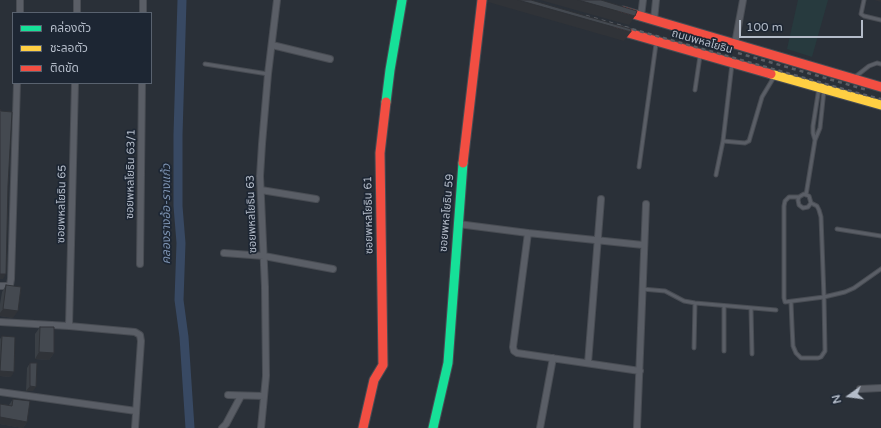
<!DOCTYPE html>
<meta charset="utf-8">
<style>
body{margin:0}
#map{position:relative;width:881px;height:428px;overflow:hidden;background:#2a3038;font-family:"Varela Round","Noto Sans Thai",sans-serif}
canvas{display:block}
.legend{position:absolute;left:12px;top:12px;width:140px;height:72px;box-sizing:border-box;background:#1d2633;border:1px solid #59626f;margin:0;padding:5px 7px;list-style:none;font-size:12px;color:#b4bcc9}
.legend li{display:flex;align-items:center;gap:8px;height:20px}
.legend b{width:20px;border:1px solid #59626f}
.north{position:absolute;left:829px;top:376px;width:40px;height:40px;-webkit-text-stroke:3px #1d2633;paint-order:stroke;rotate:256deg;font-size:11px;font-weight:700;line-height:16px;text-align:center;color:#b4bcc9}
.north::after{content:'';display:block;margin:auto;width:14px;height:18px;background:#b4bcc9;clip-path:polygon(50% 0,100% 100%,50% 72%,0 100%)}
.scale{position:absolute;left:739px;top:20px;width:124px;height:18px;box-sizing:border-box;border:2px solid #b4bcc9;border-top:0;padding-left:5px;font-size:12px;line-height:14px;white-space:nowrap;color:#b4bcc9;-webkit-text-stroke:3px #1d2633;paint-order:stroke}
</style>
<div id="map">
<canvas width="881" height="428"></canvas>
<ul class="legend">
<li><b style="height:5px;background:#16e098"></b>คล่องตัว</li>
<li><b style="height:5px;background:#ffcf43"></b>ชะลอตัว</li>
<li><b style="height:5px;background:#f24e42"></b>ติดขัด</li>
</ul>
<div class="north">N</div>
<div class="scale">100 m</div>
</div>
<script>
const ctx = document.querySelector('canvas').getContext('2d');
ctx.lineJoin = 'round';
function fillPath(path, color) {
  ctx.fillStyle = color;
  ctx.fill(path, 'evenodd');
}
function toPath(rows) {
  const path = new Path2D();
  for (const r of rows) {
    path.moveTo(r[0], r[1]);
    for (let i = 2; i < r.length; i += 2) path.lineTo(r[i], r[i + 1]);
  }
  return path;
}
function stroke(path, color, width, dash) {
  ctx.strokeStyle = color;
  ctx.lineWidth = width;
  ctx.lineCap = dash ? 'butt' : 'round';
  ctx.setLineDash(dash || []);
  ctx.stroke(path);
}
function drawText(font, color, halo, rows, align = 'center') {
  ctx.font = font + ' "Varela Round","Noto Sans Thai",sans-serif';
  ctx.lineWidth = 3.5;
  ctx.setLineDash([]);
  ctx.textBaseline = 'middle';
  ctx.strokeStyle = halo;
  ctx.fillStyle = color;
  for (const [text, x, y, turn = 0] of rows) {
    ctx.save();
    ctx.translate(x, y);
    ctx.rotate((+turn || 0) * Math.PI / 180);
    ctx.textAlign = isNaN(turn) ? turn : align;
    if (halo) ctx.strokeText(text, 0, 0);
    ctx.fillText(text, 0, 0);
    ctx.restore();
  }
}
fillPath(toPath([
 [798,0,828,0,812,57,787,49]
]), '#273a3e');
stroke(toPath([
 [182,0,178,135,178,206,181,243,179,300,184,337,190,428]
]), '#384963', 9);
const lane = toPath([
 [864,0,861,14,864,16,881,20],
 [205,64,268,74],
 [855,77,869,66,877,63,881,64],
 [695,90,700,56],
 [815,140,813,133,813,126,819,88],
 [723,141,732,64],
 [639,167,656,44],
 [716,175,723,141,745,143,749,141,762,97,774,77],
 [806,195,815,140,820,128,824,90],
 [799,197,789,197,785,201,784,206,784,298,785,302,824,297,845,292,854,288,881,269],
 [837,229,881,236],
 [642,289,665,291,684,301,695,303,776,310],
 [791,302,792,326,793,346,796,353,801,358,818,358,821,357,825,351,824,297,821,217,819,210,817,206,811,203,809,196,804,194,799,197,798,200,799,205,803,208,808,207,811,203],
 [751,309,752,354],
 [694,348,695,303],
 [724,351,724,306]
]);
const street = toPath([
 [20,13,20,0],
 [77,13,77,0],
 [143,13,143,0],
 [641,16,643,0],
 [654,20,656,0],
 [735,44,743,0],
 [272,45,330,59],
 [261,190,316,199],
 [458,224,528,233,643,245],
 [528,233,513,347,514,351,517,353,640,371],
 [224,253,264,256,333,269],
 [140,264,142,83],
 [0,286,7,286,10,285,11,279,17,83],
 [0,322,69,326,135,332,140,335,141,341,135,428],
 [69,326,75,83],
 [588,363,601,199],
 [860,389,881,388],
 [0,392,136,411],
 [228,395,264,396],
 [222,428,226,424,241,396],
 [261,428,266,376,265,287,260,176,262,144,268,74,277,0],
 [540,428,553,358],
 [637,428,646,204]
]);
const fast = toPath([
 [386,102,390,70,402,0],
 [433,428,448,363,463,163]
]);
const slow = toPath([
 [771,74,881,105]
]);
const jam = toPath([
 [623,11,881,87],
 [618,30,771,74],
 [463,163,482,0],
 [363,428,374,380,383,365,380,153,386,102]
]);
stroke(lane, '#484c53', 5);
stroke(street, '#484c53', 8);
stroke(fast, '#484c53', 11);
stroke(slow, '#484c53', 11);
stroke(jam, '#484c53', 11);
stroke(lane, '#5a5e66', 3);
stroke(street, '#5a5e66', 6);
stroke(fast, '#16e098', 9);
stroke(slow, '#ffcf43', 9);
stroke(jam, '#f24e42', 9);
stroke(toPath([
 [586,16,854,92,881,99],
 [738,53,867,90]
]), '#595d64', 2.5, [4, 4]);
fillPath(toPath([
 [6,285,13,318,0,316,0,304,2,292],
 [40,327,54,353,49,360,35,359,35,334],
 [2,336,11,377,0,376,0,339],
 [30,363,33,391,26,391,27,368],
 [13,399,27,422,23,428,0,424,0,404,9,405]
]), '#3a3f45');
fillPath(toPath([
 [489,0,518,0,631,32,624,41,488,2],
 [540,0,578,0,635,16,629,25],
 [874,0,881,0,881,2],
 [0,274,6,274,3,279,0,279],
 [3,309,18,311,13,318,0,316,0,313],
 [39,352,54,353,49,360,35,359],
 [0,371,14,372,11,377,0,376],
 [30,386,36,387,33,391,26,391],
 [0,417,27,422,23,428,0,424]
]), '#303338');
const building = toPath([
 [518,0,531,0,631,29,631,32,518,0],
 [578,0,601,0,637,11,635,16,578,0],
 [0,109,1,111,12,112,8,185,6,274,0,274,0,109],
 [6,285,21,287,18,311,3,309,6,285],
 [40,327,54,327,54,353,39,352,40,327],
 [2,336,15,337,14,372,0,371,2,336],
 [30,363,37,363,36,387,30,386,30,363],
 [13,399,30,401,27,422,0,417,0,404,12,406,13,399]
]);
fillPath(building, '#444950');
stroke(building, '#303338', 1);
drawText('11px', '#b4bcc9', '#1d2633', [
 ["ถนนพหลโยธิน",702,42,16],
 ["ซอยพหลโยธิน 63/1",131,174,-89],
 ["ซอยพหลโยธิน 65",62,204,-89],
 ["ซอยพหลโยธิน 59",447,213,-85],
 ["ซอยพหลโยธิน 63",252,214,-92],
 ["ซอยพหลโยธิน 61",369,215,-91]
]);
drawText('italic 12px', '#7c92b1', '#1d2633', [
 ["คลองรางอ้อ-รางแก้ว",167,214,-90]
]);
</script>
